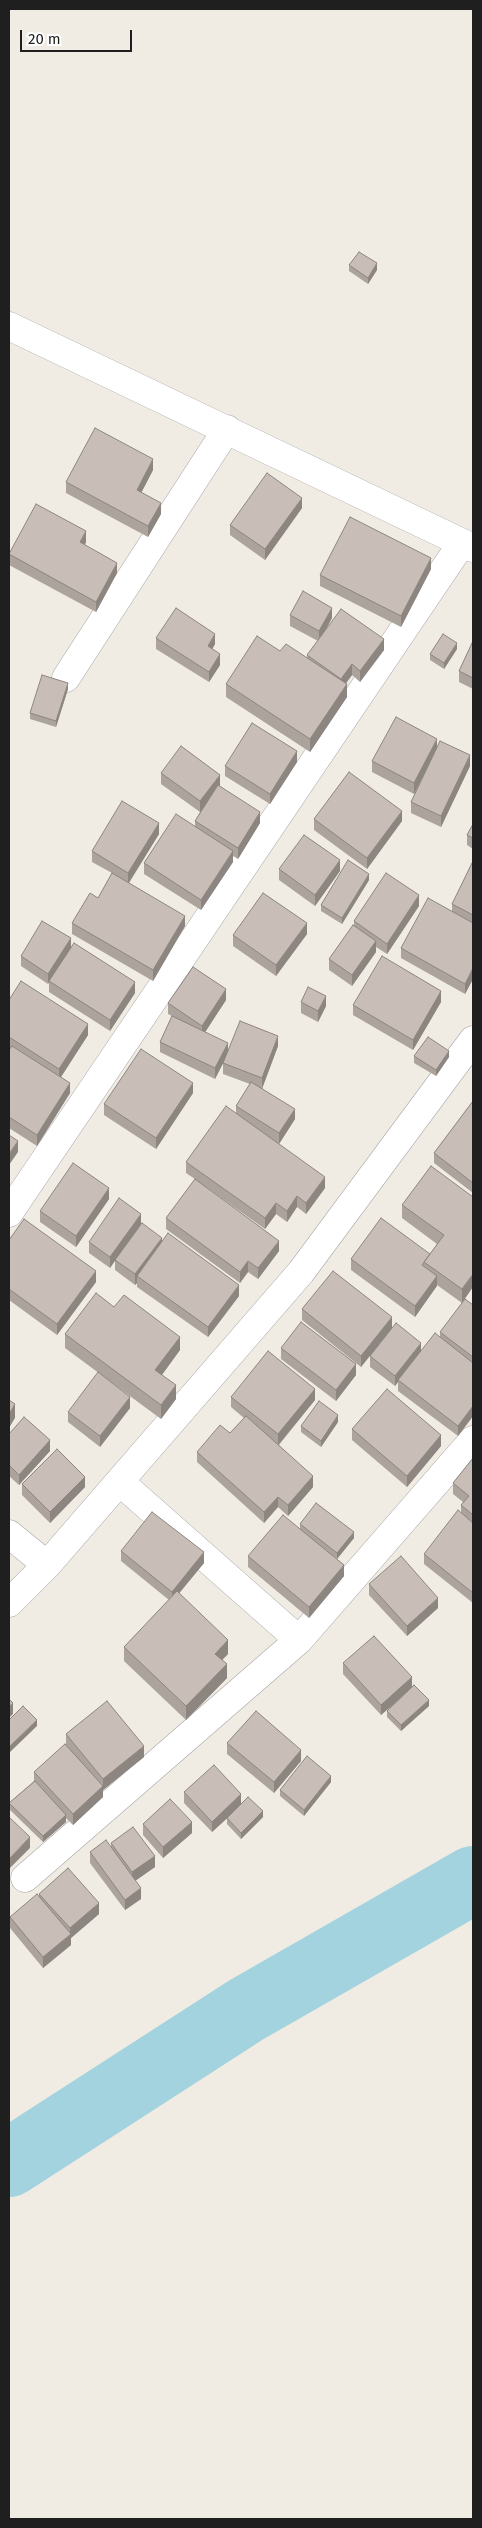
<!DOCTYPE html>
<style>
body{margin:0}
#map{position:relative;width:482px;height:2528px;overflow:hidden;background:#f0ece4;font-family:"Fira Sans",sans-serif}
canvas{display:block}
.frame{position:absolute;inset:0;border:10px solid #1f1f1f;pointer-events:none}
.scale{position:absolute;left:20px;top:30px;width:112px;height:22px;box-sizing:border-box;border:2px solid #1f1f1f;border-top:0;padding-left:6px;font-size:15px;line-height:18px;white-space:nowrap;color:#1f1f1f;-webkit-text-stroke:4px #fff;paint-order:stroke}
</style>
<div id="map">
<canvas width="482" height="2528"></canvas>
<div class="frame"></div>
<div class="scale">20 m</div>
</div>
<script>
const ctx = document.querySelector('canvas').getContext('2d');
ctx.lineJoin = 'round';
function toPath(rows) {
  const path = new Path2D();
  for (const r of rows) {
    path.moveTo(r[0], r[1]);
    for (let i = 2; i < r.length; i += 2) path.lineTo(r[i], r[i + 1]);
  }
  return path;
}
function stroke(path, color, width, dash) {
  ctx.strokeStyle = color;
  ctx.lineWidth = width;
  ctx.lineCap = dash ? 'butt' : 'round';
  ctx.setLineDash(dash || []);
  ctx.stroke(path);
}
function fillPath(path, color) {
  ctx.fillStyle = color;
  ctx.fill(path, 'evenodd');
}
stroke(toPath([
 [9,2163,246,2010,473,1880]
]), '#a3d3df', 68);
const street = toPath([
 [9,326,473,548],
 [66,678,227,429],
 [9,1213,462,543],
 [120,1482,299,1640],
 [9,1534,47,1565],
 [9,1603,47,1565,301,1272,473,1040],
 [25,1878,299,1640,473,1440]
]);
stroke(street, '#a6a6a6', 29);
stroke(street, '#fff', 28);
fillPath(toPath([
 [349,265,377,270,368,284,349,271],
 [153,470,141,493,161,514,148,537,66,493,66,482],
 [302,508,265,560,230,535,230,525],
 [86,542,85,545,117,573,96,612,9,565,9,554],
 [431,569,401,627,320,586,320,575],
 [290,615,332,618,324,632,384,650,360,682,352,675,346,683,347,697,310,752,226,697,226,684,280,651,307,658,307,655,318,641,290,626],
 [156,638,215,644,212,649,220,665,209,682,156,649],
 [473,641,473,689,459,682,459,671],
 [457,649,444,669,430,660,430,654],
 [68,689,56,727,30,719,30,713],
 [437,748,470,766,441,827,411,813,411,802,426,770,414,794,372,772,372,761],
 [297,762,270,804,225,776,225,766],
 [161,773,220,786,260,823,238,859,233,856,233,862,201,910,144,874,144,863,195,826,195,821,200,812,161,784],
 [314,819,402,821,367,869,314,830],
 [473,824,473,849,467,845,467,835],
 [159,834,129,883,185,926,153,981,72,934,72,923,98,898,112,873,92,862,92,851],
 [473,861,473,979,465,994,401,958,401,948,452,912,452,904],
 [279,869,340,871,315,906,279,880],
 [369,880,342,924,321,911,321,905],
 [419,906,387,954,376,947,376,952,352,986,329,970,329,959,354,925,354,921],
 [307,934,276,976,233,946,233,935],
 [71,947,135,993,110,1031,49,992,49,983,48,984,21,966,21,956],
 [9,1000,88,1035,61,1077,70,1093,37,1146,9,1128,9,1050,10,1049,9,1048],
 [226,1000,205,1032,228,1052,278,1046,262,1088,295,1119,279,1144,325,1188,306,1214,297,1207,287,1222,276,1214,265,1229,206,1187,279,1251,258,1279,248,1272,240,1283,166,1229,166,1218,195,1179,186,1173,186,1162,236,1114,236,1106,250,1084,223,1074,223,1063,224,1060,215,1079,160,1052,160,1042,172,1016,168,1014,168,1003],
 [301,1002,326,1006,318,1022,301,1013],
 [441,1002,413,1050,353,1015,353,1005],
 [414,1056,449,1057,436,1076,414,1063],
 [193,1093,156,1149,104,1115,104,1104],
 [473,1101,473,1193,434,1163,434,1153],
 [473,1197,462,1303,437,1285,415,1317,351,1270,351,1259,430,1254,437,1244,402,1218,402,1205],
 [109,1199,76,1247,40,1222,40,1211],
 [141,1224,162,1242,239,1296,208,1337,137,1287,137,1283,135,1285,115,1270,115,1260,110,1268,89,1253,89,1242],
 [9,1240,96,1282,57,1335,9,1300],
 [473,1305,473,1416,458,1436,398,1391,398,1382,395,1386,370,1367,370,1356,421,1351,440,1337,440,1332],
 [114,1307,180,1350,162,1375,176,1399,161,1419,65,1348,65,1334],
 [302,1309,392,1328,361,1367,302,1320],
 [281,1348,356,1375,336,1401,281,1359],
 [231,1397,315,1400,279,1445,313,1487,288,1516,278,1507,264,1523,197,1462,197,1452,230,1433,244,1418,231,1407],
 [130,1408,100,1447,68,1422,68,1412],
 [338,1422,321,1447,301,1432,301,1426],
 [352,1429,441,1446,407,1487,352,1440],
 [9,1434,50,1451,19,1485,9,1476],
 [473,1458,473,1603,424,1564,424,1554,461,1513,461,1505,463,1502,453,1494,453,1483],
 [22,1484,85,1487,50,1523,22,1495],
 [300,1524,354,1538,337,1559,319,1545,344,1576,309,1618,248,1567,248,1556,300,1529],
 [121,1551,204,1563,179,1593,228,1654,222,1660,227,1678,186,1720,124,1661,124,1647,169,1600,121,1561],
 [369,1584,438,1608,407,1636,369,1595],
 [343,1663,412,1687,429,1706,401,1731,387,1717,387,1711,395,1703,381,1715,343,1674],
 [66,1734,144,1757,103,1790,103,1797,73,1825,66,1818,66,1822,43,1842,9,1809,9,1803,34,1781,34,1772,66,1745],
 [227,1743,301,1761,274,1793,227,1754],
 [331,1782,304,1816,280,1796,280,1790],
 [184,1792,241,1804,263,1817,241,1839,227,1824,227,1818,230,1816,212,1832,184,1803],
 [143,1824,192,1833,163,1858,143,1835],
 [111,1843,155,1867,135,1881,141,1899,125,1910,90,1863,90,1852,111,1848],
 [39,1894,99,1914,71,1938,71,1945,43,1968,10,1928,10,1917,39,1897]
]), '#aca39d');
fillPath(toPath([
 [377,263,377,270,368,284,368,278],
 [153,459,153,470,137,501,137,490],
 [302,498,302,508,265,560,265,549],
 [161,503,161,514,148,537,148,526],
 [86,531,86,542,80,553,80,542],
 [431,558,431,569,401,627,401,616],
 [117,563,117,573,96,612,96,602],
 [332,608,332,618,319,642,319,631],
 [215,634,215,644,208,657,208,646],
 [384,639,384,650,360,682,360,671],
 [457,643,457,649,444,669,444,663],
 [220,654,220,665,209,682,209,672],
 [352,664,352,675,341,690,341,679],
 [68,683,68,689,56,727,56,721],
 [347,684,347,697,310,752,310,739],
 [437,739,437,750,414,794,414,783],
 [297,751,297,762,270,804,270,794],
 [470,755,470,766,441,827,441,816],
 [220,775,220,786,200,812,200,801],
 [402,811,402,821,367,869,367,858],
 [260,812,260,823,238,859,238,848],
 [159,823,159,834,128,884,128,873],
 [233,851,233,862,201,910,201,900],
 [340,860,340,871,315,906,315,895],
 [369,874,369,880,342,924,342,918],
 [419,895,419,906,387,954,387,944],
 [185,916,185,926,153,981,153,970],
 [307,923,307,934,276,976,276,965],
 [71,938,71,949,49,981,48,984,48,974],
 [376,941,376,952,352,986,352,975],
 [473,968,473,979,465,994,465,984],
 [135,982,135,993,110,1031,110,1020],
 [226,989,226,1000,202,1037,202,1026],
 [441,991,441,1002,413,1050,413,1040],
 [326,996,326,1006,318,1022,318,1011],
 [88,1024,88,1035,59,1080,59,1069],
 [278,1036,278,1046,262,1089,262,1078],
 [228,1043,228,1054,215,1079,215,1068],
 [449,1051,449,1057,436,1076,436,1070],
 [70,1083,70,1093,37,1146,37,1135],
 [193,1083,193,1093,156,1149,156,1138],
 [295,1109,295,1119,279,1144,279,1133],
 [18,1141,18,1152,9,1165,9,1154],
 [325,1177,325,1188,306,1214,306,1203],
 [109,1188,109,1199,76,1247,76,1236],
 [297,1196,297,1207,287,1222,287,1211],
 [276,1203,276,1214,265,1229,265,1218],
 [141,1214,141,1224,110,1268,110,1257],
 [162,1238,162,1249,137,1276,137,1283,135,1285,135,1274],
 [279,1241,279,1251,258,1279,258,1268],
 [248,1261,248,1272,240,1283,240,1272],
 [96,1271,96,1282,57,1335,57,1324],
 [473,1274,473,1287,462,1303,462,1289],
 [437,1276,437,1286,415,1317,415,1306],
 [239,1285,239,1296,208,1337,208,1327],
 [392,1317,392,1328,361,1367,361,1356],
 [180,1337,180,1350,155,1384,155,1370],
 [421,1343,421,1353,398,1380,398,1382,395,1386,395,1376],
 [356,1364,356,1375,336,1401,336,1390],
 [176,1385,176,1399,161,1419,161,1405],
 [315,1389,315,1400,278,1445,278,1434],
 [130,1397,130,1408,100,1447,100,1436],
 [15,1404,15,1418,9,1428,9,1414],
 [473,1406,473,1416,458,1436,458,1426],
 [338,1415,338,1422,321,1447,321,1441],
 [441,1435,441,1446,407,1487,407,1476],
 [50,1440,50,1451,19,1485,19,1475],
 [313,1476,313,1487,288,1516,288,1505],
 [85,1477,85,1487,50,1523,50,1512],
 [278,1497,278,1507,264,1523,264,1512],
 [354,1532,354,1538,337,1559,337,1553],
 [204,1552,204,1563,172,1602,172,1592],
 [344,1565,344,1576,309,1618,309,1607],
 [438,1598,438,1608,407,1636,407,1626],
 [228,1640,228,1654,215,1667,215,1654],
 [227,1664,227,1678,186,1720,186,1706],
 [412,1677,412,1688,381,1715,381,1705],
 [429,1700,429,1706,401,1731,401,1725],
 [13,1703,13,1714,9,1718,9,1707],
 [37,1720,37,1726,9,1753,9,1747],
 [144,1746,144,1757,103,1790,103,1779],
 [301,1750,301,1761,274,1793,274,1782],
 [331,1776,331,1782,304,1816,304,1810],
 [103,1786,103,1797,73,1825,73,1814],
 [241,1794,241,1805,212,1832,212,1822],
 [263,1811,263,1817,241,1839,241,1833],
 [66,1815,66,1822,43,1842,43,1836],
 [192,1822,192,1833,163,1858,163,1847],
 [30,1837,30,1848,9,1869,9,1859],
 [155,1856,155,1867,132,1883,132,1872],
 [141,1888,141,1899,125,1910,125,1900],
 [99,1903,99,1914,71,1938,71,1945,43,1968,43,1957,70,1935,70,1928]
]), '#8c8580');
const building = toPath([
 [359,252,377,263,368,278,349,265,359,252],
 [95,428,153,459,137,490,161,503,148,526,66,482,95,428],
 [267,473,302,498,265,549,230,525,267,473],
 [36,504,86,531,80,542,117,563,96,602,9,554,36,504],
 [350,517,431,558,401,616,320,575,350,517],
 [303,591,332,608,319,631,290,615,303,591],
 [176,608,215,634,208,646,220,654,209,672,156,638,176,608],
 [341,609,384,639,360,671,352,664,341,679,307,655,341,609],
 [443,634,457,643,444,663,430,654,443,634],
 [257,636,280,651,286,644,347,684,310,739,226,684,257,636],
 [473,641,473,678,459,671,473,641],
 [42,675,68,683,56,721,30,713,42,675],
 [396,717,437,739,414,783,372,761,396,717],
 [252,723,297,751,270,794,225,766,252,723],
 [440,741,470,755,441,816,411,802,440,741],
 [181,746,220,775,200,801,161,773,181,746],
 [349,772,402,811,367,858,314,819,349,772],
 [218,785,260,812,238,848,195,821,218,785],
 [122,801,159,823,128,873,92,851,122,801],
 [176,814,233,851,201,900,144,863,176,814],
 [473,824,473,838,467,835,473,824],
 [304,835,340,860,315,895,279,869,304,835],
 [348,860,369,874,342,918,321,905,348,860],
 [473,861,473,915,452,904,473,861],
 [112,873,185,916,153,970,72,923,90,893,98,898,112,873],
 [386,873,419,895,387,944,354,921,386,873],
 [263,893,307,923,276,965,233,935,263,893],
 [428,898,473,923,473,968,465,984,401,948,428,898],
 [42,921,71,938,48,974,21,956,42,921],
 [353,925,376,941,352,975,329,959,353,925],
 [74,943,135,982,110,1020,49,981,74,943],
 [382,956,441,991,413,1040,353,1005,382,956],
 [193,967,226,989,202,1026,168,1003,193,967],
 [21,981,88,1024,59,1069,9,1037,9,1000,21,981],
 [308,987,326,996,318,1011,301,1002,308,987],
 [172,1016,228,1043,215,1068,160,1042,172,1016],
 [240,1021,278,1036,262,1078,223,1063,240,1021],
 [428,1037,449,1051,436,1070,414,1056,428,1037],
 [12,1046,70,1083,37,1135,9,1117,9,1050,12,1046],
 [141,1049,193,1083,156,1138,104,1104,141,1049],
 [251,1082,295,1109,279,1133,236,1106,251,1082],
 [473,1101,473,1183,434,1153,473,1101],
 [226,1106,325,1177,306,1203,297,1196,287,1211,276,1203,265,1218,186,1162,226,1106],
 [9,1135,18,1141,9,1154,9,1135],
 [73,1163,109,1188,76,1236,40,1211,73,1163],
 [431,1166,473,1197,473,1274,462,1289,424,1262,444,1235,402,1205,431,1166],
 [195,1179,279,1241,258,1268,248,1261,240,1272,166,1218,195,1179],
 [119,1198,141,1214,110,1257,89,1242,119,1198],
 [381,1218,430,1254,422,1265,437,1276,415,1306,351,1259,381,1218],
 [24,1219,96,1271,57,1324,9,1289,9,1240,24,1219],
 [142,1223,162,1238,135,1274,115,1260,142,1223],
 [168,1233,239,1285,208,1327,137,1276,168,1233],
 [333,1271,392,1317,361,1356,302,1309,333,1271],
 [96,1293,114,1307,124,1295,180,1337,155,1370,176,1385,161,1405,65,1334,96,1293],
 [465,1299,473,1305,473,1357,440,1332,465,1299],
 [301,1322,356,1364,336,1390,281,1348,301,1322],
 [396,1323,421,1343,395,1376,370,1356,396,1323],
 [435,1333,473,1363,473,1406,458,1426,398,1380,435,1333],
 [268,1351,315,1389,278,1434,231,1397,268,1351],
 [98,1372,130,1397,100,1436,68,1412,98,1372],
 [387,1389,441,1435,407,1476,352,1429,387,1389],
 [9,1400,15,1404,9,1414,9,1400],
 [319,1401,338,1415,321,1441,301,1426,319,1401],
 [246,1416,313,1476,288,1505,278,1497,264,1512,197,1452,220,1425,230,1433,246,1416],
 [24,1417,50,1440,19,1475,9,1465,9,1434,24,1417],
 [57,1449,85,1477,50,1512,22,1484,57,1449],
 [473,1458,473,1515,461,1505,469,1496,453,1483,473,1458],
 [316,1503,354,1532,337,1553,300,1524,316,1503],
 [458,1510,473,1523,473,1593,424,1554,458,1510],
 [152,1512,204,1552,172,1592,121,1551,152,1512],
 [283,1515,344,1565,309,1607,248,1556,283,1515],
 [401,1556,438,1598,407,1626,369,1584,401,1556],
 [177,1591,228,1640,215,1654,227,1664,186,1706,124,1647,177,1591],
 [374,1636,412,1677,381,1705,343,1663,374,1636],
 [414,1685,429,1700,401,1725,387,1711,414,1685],
 [9,1699,13,1703,9,1707,9,1699],
 [107,1701,144,1746,103,1779,66,1734,107,1701],
 [23,1706,37,1720,9,1747,9,1720,23,1706],
 [256,1711,301,1750,274,1782,227,1743,256,1711],
 [65,1744,103,1786,73,1814,34,1772,65,1744],
 [307,1756,331,1776,304,1810,280,1790,307,1756],
 [214,1765,241,1794,212,1822,184,1792,214,1765],
 [35,1781,66,1815,43,1836,9,1803,35,1781],
 [248,1797,263,1811,241,1833,227,1818,248,1797],
 [170,1799,192,1822,163,1847,143,1824,170,1799],
 [9,1817,30,1837,9,1859,9,1817],
 [133,1827,155,1856,132,1872,111,1843,133,1827],
 [106,1840,141,1888,125,1900,90,1852,106,1840],
 [68,1868,99,1903,70,1928,39,1894,68,1868],
 [37,1894,71,1934,43,1957,10,1917,37,1894]
]);
fillPath(building, '#c8beb7');
stroke(building, '#8c8580', 1);
</script>
